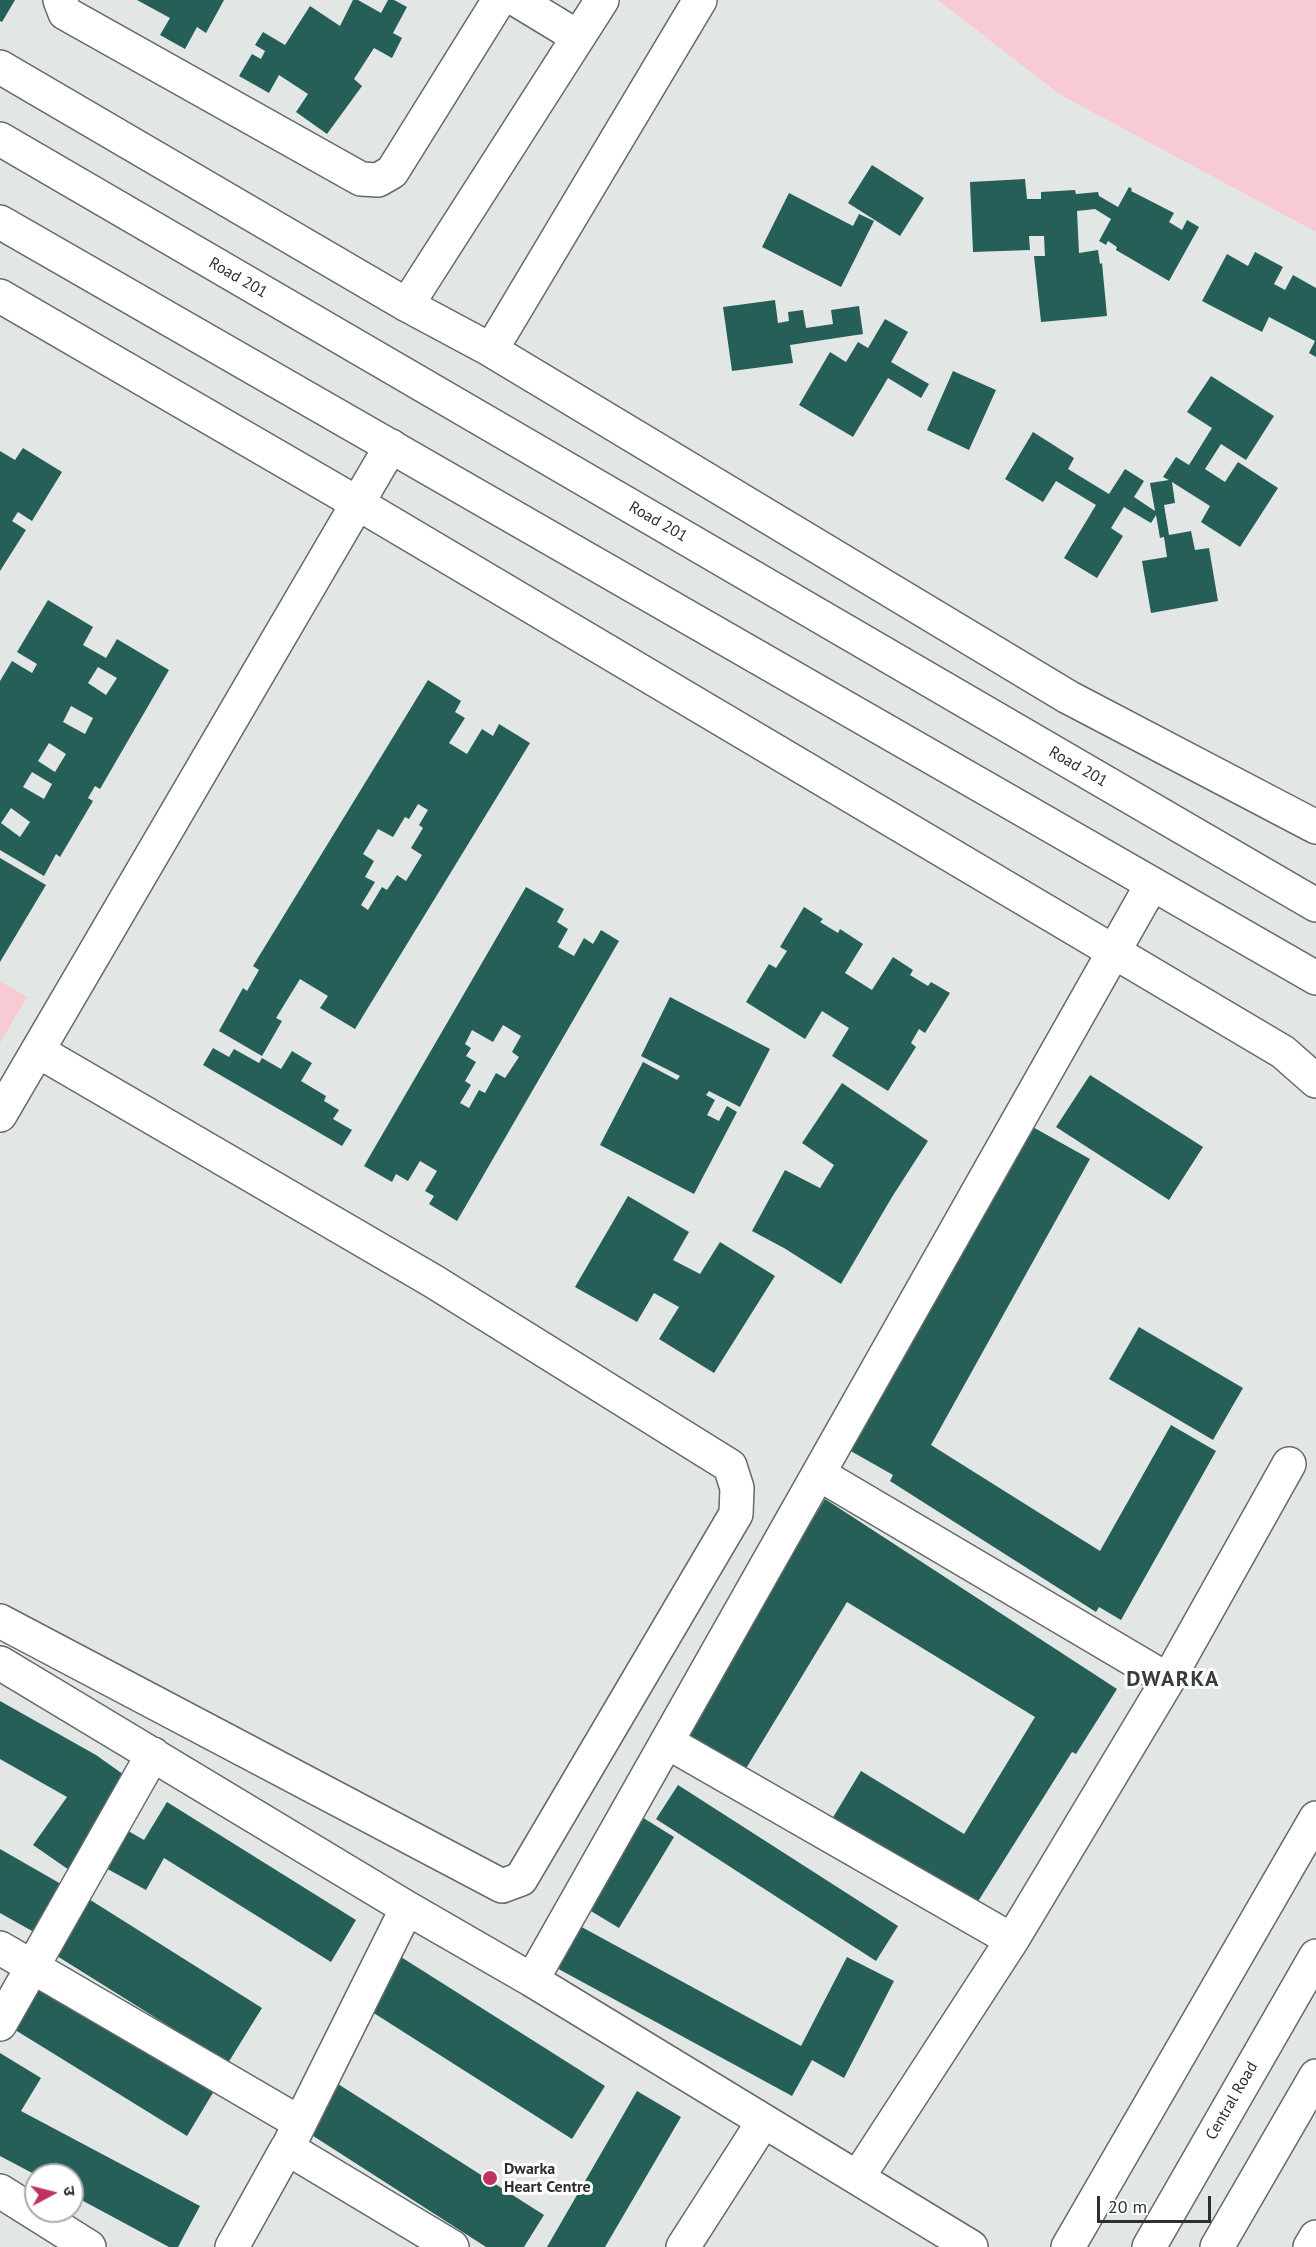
<!DOCTYPE html>
<meta charset="utf-8">
<style>
body{margin:0}
#map{position:relative;width:1316px;height:2247px;overflow:hidden;background:#e2e7e6;font-family:"PT Sans","Noto Sans Devanagari",sans-serif}
canvas{display:block}
.north{position:absolute;left:24px;top:2163px;width:60px;height:60px;box-sizing:border-box;background:#fff;border:2px solid #ababab;border-radius:50%;rotate:83deg;font-size:16px;font-weight:700;line-height:24px;text-align:center;color:#2d2e2e}
.north::after{content:'';display:block;margin:auto;width:21px;height:27px;background:#c03263;clip-path:polygon(50% 0,100% 100%,50% 72%,0 100%)}
.scale{position:absolute;left:1097px;top:2196px;width:114px;height:27px;box-sizing:border-box;border:3px solid #2d2e2e;border-top:0;padding-left:8px;font-size:18px;line-height:21px;white-space:nowrap;color:#2d2e2e;-webkit-text-stroke:4px #fff;paint-order:stroke}
</style>
<div id="map">
<canvas width="1316" height="2247"></canvas>
<div class="north">उ</div>
<div class="scale">20 m</div>
</div>
<script>
const ctx = document.querySelector('canvas').getContext('2d');
ctx.lineJoin = 'round';
function fillPath(path, color) {
  ctx.fillStyle = color;
  ctx.fill(path, 'evenodd');
}
function toPath(rows) {
  const path = new Path2D();
  for (const r of rows) {
    path.moveTo(r[0], r[1]);
    for (let i = 2; i < r.length; i += 2) path.lineTo(r[i], r[i + 1]);
  }
  return path;
}
function stroke(path, color, width, dash) {
  ctx.strokeStyle = color;
  ctx.lineWidth = width;
  ctx.lineCap = dash ? 'butt' : 'round';
  ctx.setLineDash(dash || []);
  ctx.stroke(path);
}
function drawText(font, color, halo, rows, align = 'center') {
  ctx.font = font + ' "PT Sans",sans-serif';
  ctx.lineWidth = 6;
  ctx.setLineDash([]);
  ctx.textBaseline = 'middle';
  ctx.strokeStyle = halo;
  ctx.fillStyle = color;
  for (const [text, x, y, turn = 0] of rows) {
    ctx.save();
    ctx.translate(x, y);
    ctx.rotate((+turn || 0) * Math.PI / 180);
    ctx.textAlign = isNaN(turn) ? turn : align;
    if (halo) ctx.strokeText(text, 0, 0);
    ctx.fillText(text, 0, 0);
    ctx.restore();
  }
}
fillPath(toPath([
 [938,0,1316,0,1316,232,1059,94],
 [0,981,27,997,0,1043]
]), '#f8cad3');
fillPath(toPath([
 [0,0,15,0,2,22,0,21],
 [137,0,224,0,206,33,197,27,185,49,160,35,170,18],
 [353,0,358,0,381,13,388,0,394,0,407,7,393,33,402,38,392,58,374,48,354,79,362,86,327,134,296,112,308,94,279,75,269,93,239,76,252,54,261,59,265,51,255,45,263,32,285,45,310,6,340,26],
 [872,165,924,198,900,236,848,203],
 [1025,179,1027,199,1041,199,1041,192,1075,190,1076,194,1098,192,1099,196,1118,207,1129,187,1132,189,1131,191,1174,213,1169,222,1182,230,1187,220,1199,227,1169,281,1116,250,1117,247,1108,241,1106,245,1099,241,1111,219,1095,209,1077,211,1079,253,1098,250,1100,264,1102,263,1107,316,1041,322,1034,256,1045,256,1044,236,1029,236,1030,250,973,252,970,182],
 [789,193,853,226,859,214,874,221,841,287,762,247],
 [1255,252,1283,267,1274,284,1285,290,1293,275,1316,288,1316,357,1309,353,1315,341,1269,317,1262,332,1202,301,1227,254,1248,266],
 [775,300,778,323,789,321,788,312,803,310,806,328,833,324,831,310,859,306,863,334,790,345,793,363,732,371,723,307],
 [885,319,908,332,891,362,929,384,921,398,888,378,853,437,799,405,830,352,846,362,858,342,868,348],
 [953,371,996,390,969,450,927,430],
 [1211,376,1274,416,1246,460,1221,444,1205,469,1225,482,1238,462,1278,488,1240,547,1201,522,1210,506,1172,482,1175,503,1164,505,1169,535,1191,531,1195,550,1209,548,1218,601,1151,613,1142,561,1167,557,1164,537,1160,538,1156,515,1151,523,1124,507,1111,528,1123,536,1097,578,1064,558,1096,505,1056,481,1043,502,1005,479,1033,432,1074,458,1068,469,1109,494,1125,469,1144,481,1134,497,1155,511,1150,483,1169,480,1163,477,1176,457,1189,465,1212,428,1187,412],
 [23,448,62,472,32,521,18,512,12,521,26,530,0,571,0,451,15,460],
 [48,600,93,627,83,645,106,658,117,639,169,670,100,789,95,786,88,798,93,801,60,857,56,854,44,876,0,850,0,681,12,661,32,673,37,664,17,652],
 [98,667,117,678,106,695,88,683],
 [71,706,93,718,85,734,63,722],
 [49,743,66,754,55,772,38,761],
 [32,772,52,784,44,799,23,787],
 [11,808,30,822,20,837,1,823],
 [428,680,461,701,455,712,465,718,449,743,467,754,482,729,493,736,499,724,530,743,355,1029,320,1008,328,996,300,979,276,1018,282,1021,262,1056,219,1031,243,988,247,991,259,970,253,966],
 [418,804,428,810,419,825,423,828,411,848,422,855,406,881,397,875,387,890,382,887,368,910,361,905,375,882,365,877,374,861,363,854,378,829,393,837,405,817,409,819],
 [0,858,46,885,0,962],
 [526,887,564,909,557,922,568,929,558,947,574,956,584,938,593,944,601,930,619,941,457,1221,429,1204,434,1196,425,1191,437,1171,420,1161,408,1181,396,1174,392,1182,364,1166],
 [503,1025,521,1036,512,1052,519,1057,505,1078,496,1073,485,1093,479,1090,469,1108,460,1103,471,1085,465,1081,476,1062,466,1056,471,1048,465,1044,472,1030,493,1042],
 [804,907,823,919,820,922,838,933,840,929,863,944,845,973,872,990,893,957,913,970,910,975,928,986,931,982,950,993,925,1033,919,1029,911,1043,916,1047,888,1091,832,1056,849,1028,822,1011,805,1039,746,1002,769,964,776,968,787,951,780,947],
 [670,997,770,1049,740,1107,709,1091,706,1095,715,1100,707,1115,719,1121,727,1106,737,1112,694,1194,600,1145,643,1062,677,1080,680,1076,641,1056],
 [213,1048,229,1057,234,1049,259,1063,262,1058,281,1069,292,1051,312,1063,301,1081,326,1096,324,1101,339,1110,333,1119,352,1130,342,1146,203,1065],
 [1090,1075,1203,1147,1169,1200,1056,1127],
 [842,1083,928,1141,892,1197,841,1284,784,1248,752,1231,785,1170,820,1188,834,1165,802,1143],
 [1022,1121,1090,1159,931,1445,1100,1551,1171,1425,1216,1451,1121,1620,1099,1607,1096,1612,890,1481,893,1475,842,1446],
 [628,1196,689,1232,673,1260,700,1274,720,1242,775,1276,714,1373,659,1339,679,1307,654,1293,637,1322,575,1287],
 [1139,1327,1243,1388,1213,1440,1109,1379],
 [825,1499,1117,1689,1076,1754,1072,1752,977,1903,832,1819,861,1771,964,1834,1035,1717,847,1602,739,1780,678,1742],
 [0,1701,96,1755,134,1782,72,1872,33,1845,67,1797,0,1759],
 [678,1785,898,1926,876,1961,656,1819],
 [167,1802,356,1920,331,1962,164,1858,146,1890,102,1866,123,1828,144,1840],
 [637,1814,674,1837,619,1928,581,1905],
 [0,1849,68,1888,41,1936,0,1913],
 [84,1896,262,2008,228,2063,49,1951],
 [576,1924,801,2046,847,1957,894,1981,844,2078,812,2060,792,2096,553,1966],
 [401,1957,605,2086,572,2139,369,2010],
 [40,1983,214,2091,187,2136,12,2028],
 [0,2053,41,2078,21,2111,200,2206,178,2247,169,2247,72,2195,72,2175,36,2175,0,2156],
 [338,2084,544,2215,524,2247,486,2247,307,2132],
 [637,2091,681,2117,605,2247,547,2247]
]), '#255f58');
const minor = toPath([
 [60,0,65,13,361,179,378,180,392,172,499,0],
 [517,0,578,37],
 [0,67,407,305,491,350,1068,697,1316,827],
 [0,296,357,503,1283,1052,1316,1081],
 [407,305,602,0],
 [491,350,700,0],
 [0,1115,391,446],
 [819,1474,1168,1680],
 [0,1621,502,1886,521,1879,736,1514,737,1488,730,1466,433,1281,38,1051],
 [0,1663,407,1908,532,1980,971,2247],
 [667,1742,1012,1940],
 [0,1948,300,2123],
 [532,1980,1152,884],
 [0,2024,153,1754],
 [290,2143,407,1908],
 [858,2177,1012,1940,1168,1680,1289,1464],
 [0,2191,89,2247],
 [232,2247,287,2148,452,2247],
 [683,2247,763,2122],
 [1068,2247,1316,1818],
 [1310,2247,1316,2237]
]);
const secondary = toPath([
 [0,139,1316,905],
 [0,222,1316,978],
 [1149,2247,1316,1956],
 [1217,2247,1316,2076]
]);
stroke(minor, '#666969', 36);
stroke(secondary, '#666969', 36);
stroke(minor, '#fff', 33);
stroke(secondary, '#fff', 33);
for (const [x, y, r, color] of [
 [490,2178,8,"#c03263"]
]) {
  const dot = new Path2D();
  dot.arc(x, y, r, 0, 2 * Math.PI);
  ctx.fillStyle = color;
  ctx.fill(dot);
  stroke(dot, '#fff', 2);
}
drawText('16px', '#2d2e2e', '#fff', [
 ["Road 201",238,278,30],
 ["Road 201",658,522,30],
 ["Road 201",1078,767,30],
 ["Central Road",1232,2101,-60]
]);
drawText('bold 16px', '#2d2e2e', '#fff', [
 ["Dwarka",504,2169],
 ["Heart Centre",504,2187]
], 'left');
ctx.letterSpacing = '1.5px';
drawText('bold 22px', '#3a3d3d', '#fff', [
 ["DWARKA",1173,1680]
]);
ctx.letterSpacing = '0px';
</script>
